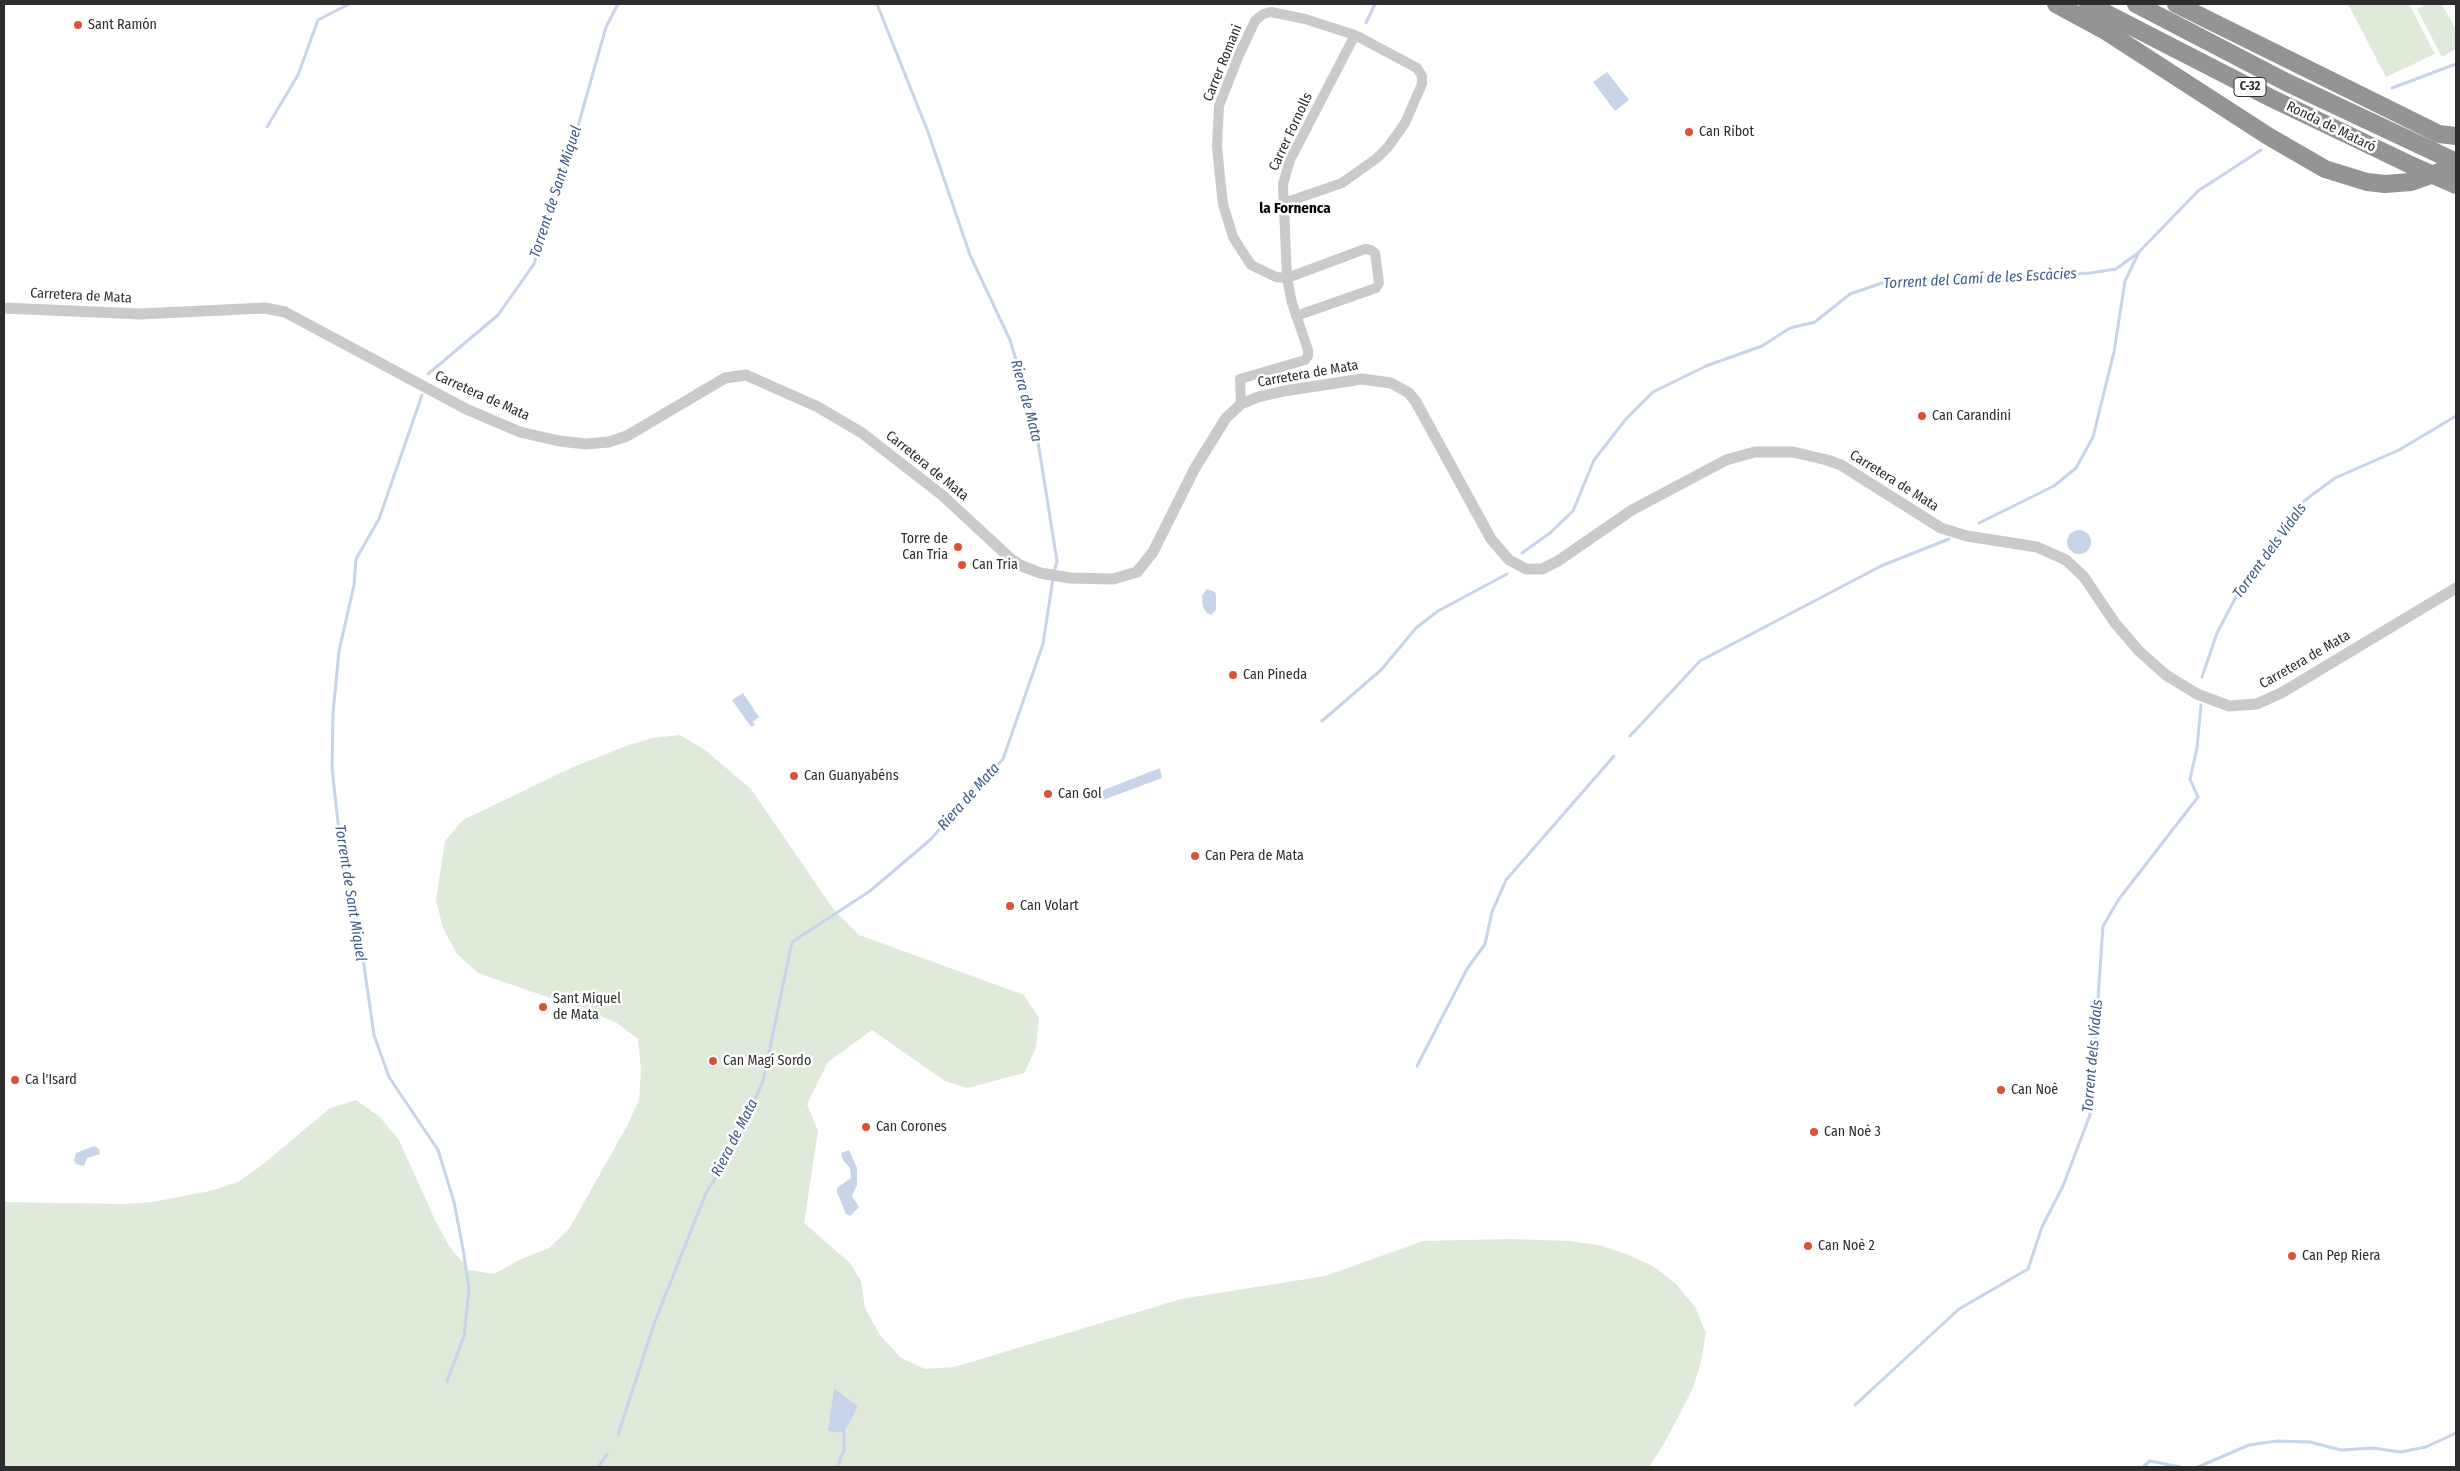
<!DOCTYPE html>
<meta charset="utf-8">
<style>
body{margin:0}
#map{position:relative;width:2460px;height:1471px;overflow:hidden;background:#fff;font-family:"Fira Sans Condensed",sans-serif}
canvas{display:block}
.frame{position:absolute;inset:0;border:5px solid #2d2d2d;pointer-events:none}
</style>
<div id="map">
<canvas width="2460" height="1471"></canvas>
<div class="frame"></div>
</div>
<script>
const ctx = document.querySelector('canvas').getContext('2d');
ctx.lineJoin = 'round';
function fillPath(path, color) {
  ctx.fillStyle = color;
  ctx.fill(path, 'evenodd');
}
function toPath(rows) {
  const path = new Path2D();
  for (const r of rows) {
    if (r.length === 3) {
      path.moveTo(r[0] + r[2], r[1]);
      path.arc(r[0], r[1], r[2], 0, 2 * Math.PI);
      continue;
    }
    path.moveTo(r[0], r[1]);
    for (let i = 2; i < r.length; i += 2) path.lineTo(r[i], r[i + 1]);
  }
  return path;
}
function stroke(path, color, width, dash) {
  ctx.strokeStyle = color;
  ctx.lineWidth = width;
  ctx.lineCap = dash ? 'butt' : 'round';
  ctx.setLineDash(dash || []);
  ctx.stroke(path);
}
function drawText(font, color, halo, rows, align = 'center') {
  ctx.font = font + ' "Fira Sans Condensed",sans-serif';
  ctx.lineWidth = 5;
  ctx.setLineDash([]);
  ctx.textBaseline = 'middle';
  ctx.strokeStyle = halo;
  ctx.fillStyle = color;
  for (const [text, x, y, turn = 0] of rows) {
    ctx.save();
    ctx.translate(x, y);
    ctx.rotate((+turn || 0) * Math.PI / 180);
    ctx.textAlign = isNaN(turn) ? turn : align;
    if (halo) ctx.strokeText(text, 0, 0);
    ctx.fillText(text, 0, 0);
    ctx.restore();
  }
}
fillPath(toPath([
 [2348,4,2409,4,2435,54,2386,77],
 [2426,4,2442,4,2456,30,2456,49,2442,57,2417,9],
 [680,735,705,750,751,789,834,910,859,935,1024,995,1039,1018,1036,1048,1024,1073,967,1088,945,1081,872,1030,828,1062,807,1104,818,1131,804,1223,850,1263,861,1281,865,1308,880,1335,901,1358,925,1369,954,1367,1181,1299,1325,1276,1423,1241,1511,1239,1569,1241,1598,1245,1626,1254,1653,1266,1676,1284,1695,1307,1706,1333,1701,1362,1692,1390,1665,1442,1649,1467,4,1467,4,1202,123,1204,153,1202,210,1191,238,1182,262,1165,330,1108,356,1100,380,1117,399,1140,435,1220,449,1246,469,1270,494,1274,521,1259,549,1248,569,1229,627,1126,639,1100,641,1070,638,1039,617,1023,591,1012,478,973,457,954,443,928,436,900,445,841,463,820,571,768,626,746,653,738]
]), '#dfeadb');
fillPath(toPath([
 [1607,72,1629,100,1615,111,1593,82],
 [2079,542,12],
 [1207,589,1215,592,1216,596,1216,610,1211,615,1207,613,1203,607,1202,596],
 [743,693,759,717,753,722,755,725,751,727,732,700],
 [1160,768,1162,778,1103,800,1101,791],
 [94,1146,99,1149,100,1154,87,1158,84,1166,76,1164,74,1160,76,1153],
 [849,1150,857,1168,857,1185,852,1196,859,1207,850,1216,846,1214,837,1192,837,1188,851,1178,850,1168,843,1160,841,1153],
 [834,1388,858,1406,844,1433,828,1431]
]), '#c8d4e9');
stroke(toPath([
 [877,4,928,132,970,255,1010,340,1035,423,1057,561,1054,572],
 [1366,23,1375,4],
 [2392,88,2456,64],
 [267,127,298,75,318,20,349,4],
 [428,374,498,315,534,264,551,201,569,158,606,27,618,4],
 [422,395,379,519,356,559,354,585,339,651,333,713,332,768,341,850,361,945,374,1035,389,1077,438,1150,454,1202,463,1249,469,1289,464,1336,447,1381],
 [1979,523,2054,486,2076,468,2093,437,2114,352,2125,281,2138,254],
 [1522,553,1550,533,1573,511,1594,460,1626,419,1653,392,1706,366,1762,346,1790,328,1815,322,1850,294,1882,283,2090,273,2116,269,2138,253,2198,191,2261,150],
 [2202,677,2217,633,2238,593,2304,501,2335,478,2399,450,2456,416],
 [1322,721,1381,670,1416,628,1438,611,1507,574],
 [1630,736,1700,661,1881,566,1949,539],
 [1417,1066,1467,969,1485,944,1492,912,1506,880,1614,756],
 [1855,1405,1959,1309,2028,1269,2042,1227,2063,1186,2090,1115,2103,926,2119,899,2198,797,2190,779,2197,748,2201,705],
 [618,1435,654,1324,706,1193,731,1154,763,1081,792,942,870,891,930,840,1003,759,1043,644,1053,578],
 [598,1467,607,1454],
 [837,1467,844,1450,844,1433],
 [2143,1467,2150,1461,2180,1467],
 [2198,1467,2249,1445,2277,1441,2310,1442,2341,1450,2373,1448,2400,1452,2426,1447,2456,1433]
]), '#c8d4e9', 3);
stroke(toPath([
 [1284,203,1342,183,1377,158,1388,147,1405,123,1422,84,1422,76,1417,68,1355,35,1305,19,1271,12,1263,14,1255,21,1239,55,1219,106,1217,146,1220,177,1223,204,1233,237,1251,265,1276,277,1287,278,1365,249,1371,250,1375,253,1379,283,1376,288,1296,316],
 [1241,404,1240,379,1305,360,1308,356,1308,350,1292,303,1287,278,1283,184,1290,160,1355,35]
]), '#cacaca', 10);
stroke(toPath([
 [4,308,140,314,265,308,285,312,466,409,520,432,559,441,586,444,609,442,627,436,725,378,746,375,818,407,862,433,942,495,1010,558,1022,566,1040,573,1070,578,1113,579,1137,572,1153,552,1195,468,1226,418,1241,404,1258,397,1284,391,1362,379,1391,383,1409,393,1416,402,1491,539,1509,560,1526,569,1542,569,1558,561,1632,510,1726,460,1755,452,1793,452,1827,460,1841,465,1941,528,1967,536,2037,547,2066,560,2084,577,2115,623,2139,651,2166,675,2197,694,2229,706,2257,704,2283,692,2456,588]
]), '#cacaca', 11);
stroke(toPath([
 [2056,4,2104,30,2268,136,2325,169,2367,182,2385,184,2411,182,2456,166],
 [2088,4,2271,98,2415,167],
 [2136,4,2286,82,2456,162],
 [2176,4,2439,134,2456,136]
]), '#949494', 18);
stroke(toPath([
 [2415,167,2456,185]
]), '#949494', 18);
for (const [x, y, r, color] of [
 [78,25,5,"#db5337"],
 [1689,132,5,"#db5337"],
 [1922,416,5,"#db5337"],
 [958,547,5,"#db5337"],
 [962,565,5,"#db5337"],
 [1233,675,5,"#db5337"],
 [794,776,5,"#db5337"],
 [1048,794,5,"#db5337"],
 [1195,856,5,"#db5337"],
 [1010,906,5,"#db5337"],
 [543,1007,5,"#db5337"],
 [713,1061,5,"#db5337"],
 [15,1080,5,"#db5337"],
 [2001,1090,5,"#db5337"],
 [866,1127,5,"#db5337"],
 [1814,1132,5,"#db5337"],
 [1808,1246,5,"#db5337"],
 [2292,1256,5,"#db5337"]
]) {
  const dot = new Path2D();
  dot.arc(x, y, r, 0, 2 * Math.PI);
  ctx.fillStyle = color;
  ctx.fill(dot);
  stroke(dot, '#fff', 2);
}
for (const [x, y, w] of [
 [2250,87,32]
]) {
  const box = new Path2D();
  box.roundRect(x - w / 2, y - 9.5, w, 19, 4);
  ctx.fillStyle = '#fff';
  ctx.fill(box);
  stroke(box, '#2d2d2d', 1);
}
drawText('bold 12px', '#2d2d2d', null, [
 ["C-32",2250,87]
]);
drawText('14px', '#2d2d2d', '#fff', [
 ["Sant Ramón",88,25],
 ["Can Ribot",1699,132],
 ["Can Carandini",1932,416],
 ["Torre de",948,539,"right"],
 ["Can Tria",948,555,"right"],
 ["Can Tria",972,565],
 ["Can Pineda",1243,675],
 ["Can Guanyabéns",804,776],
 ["Can Gol",1058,794],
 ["Can Pera de Mata",1205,856],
 ["Can Volart",1020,906],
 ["Sant Miquel",553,999],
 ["de Mata",553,1015],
 ["Can Magí Sordo",723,1061],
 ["Ca l'Isard",25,1080],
 ["Can Noè",2011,1090],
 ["Can Corones",876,1127],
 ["Can Noè 3",1824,1132],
 ["Can Noè 2",1818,1246],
 ["Can Pep Riera",2302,1256]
], 'left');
drawText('14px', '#2d2d2d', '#fff', [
 ["Carrer Romani",1223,63,-68],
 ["Ronda de Mataró",2331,127,26],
 ["Carrer Fornolls",1291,132,-65],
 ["Carretera de Mata",81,296,3],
 ["Carretera de Mata",1308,374,-10],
 ["Carretera de Mata",482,396,24],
 ["Carretera de Mata",927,466,39],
 ["Carretera de Mata",1894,481,32],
 ["Carretera de Mata",2305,660,-30]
]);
drawText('italic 15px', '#3f5b8a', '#fff', [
 ["Torrent de Sant Miquel",556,192,-72],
 ["Torrent del Camí de les Escàcies",1980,279,-3],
 ["Riera de Mata",1026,401,75],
 ["Torrent dels Vidals",2270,551,-54],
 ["Riera de Mata",969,797,-48],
 ["Torrent de Sant Miquel",350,893,81],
 ["Torrent dels Vidals",2093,1056,-85],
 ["Riera de Mata",735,1138,-63]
]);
drawText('bold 15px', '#000', '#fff', [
 ["la Fornenca",1295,209]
]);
</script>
